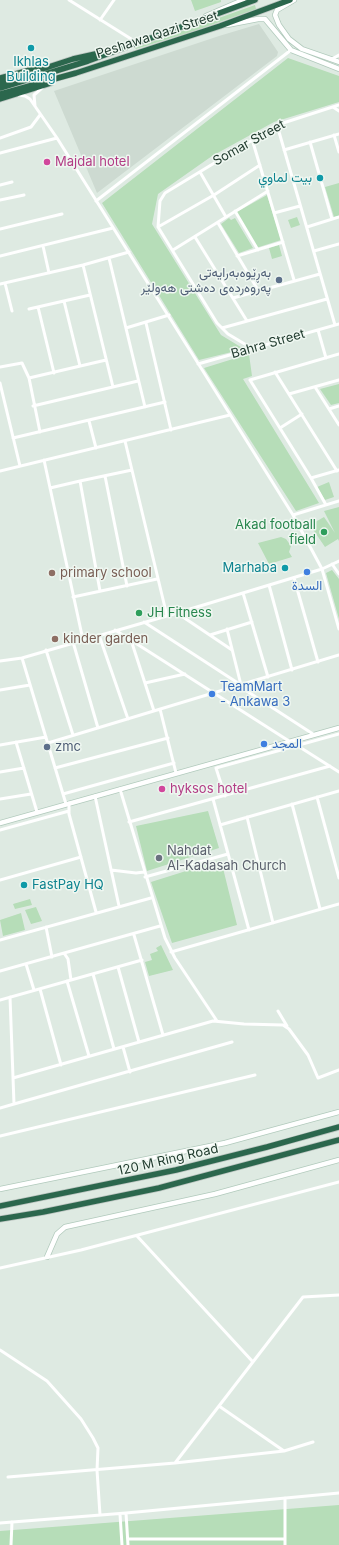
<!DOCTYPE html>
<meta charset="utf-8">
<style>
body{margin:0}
canvas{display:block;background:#deeae2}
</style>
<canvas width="339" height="1545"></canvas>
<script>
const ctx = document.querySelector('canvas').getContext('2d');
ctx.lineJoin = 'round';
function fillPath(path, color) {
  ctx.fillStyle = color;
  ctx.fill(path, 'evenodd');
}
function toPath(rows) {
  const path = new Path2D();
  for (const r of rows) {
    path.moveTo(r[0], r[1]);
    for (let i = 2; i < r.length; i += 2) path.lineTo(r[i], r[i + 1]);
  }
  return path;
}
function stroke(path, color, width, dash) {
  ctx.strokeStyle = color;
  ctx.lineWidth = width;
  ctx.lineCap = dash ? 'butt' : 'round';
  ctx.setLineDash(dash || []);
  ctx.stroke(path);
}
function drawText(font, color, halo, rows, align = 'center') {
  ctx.font = font + ' Inter,Vazirmatn,sans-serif';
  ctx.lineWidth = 3;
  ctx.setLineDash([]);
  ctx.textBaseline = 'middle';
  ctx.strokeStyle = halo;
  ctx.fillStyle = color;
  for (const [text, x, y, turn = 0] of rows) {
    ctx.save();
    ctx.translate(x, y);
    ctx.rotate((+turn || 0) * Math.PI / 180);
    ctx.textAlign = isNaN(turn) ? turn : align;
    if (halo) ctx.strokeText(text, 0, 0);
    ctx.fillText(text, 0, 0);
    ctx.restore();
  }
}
fillPath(toPath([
 [259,24,278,52,277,56,97,193,54,91,219,36]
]), '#cddad1');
fillPath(toPath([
 [191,0,221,0,221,2,195,11],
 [255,5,256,9,197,30,136,49,135,48],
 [288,58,339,76,339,102,274,122,212,156,158,194,152,224,221,335,244,349,199,360,102,203],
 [339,183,339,216,334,217,325,187],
 [267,195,281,240,256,248,235,213],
 [297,217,300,225,291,228,288,220],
 [229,218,231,220,235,218,253,248,239,253,221,224],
 [279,245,282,256,272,259,269,248],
 [249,354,252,376,243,379,319,503,296,511,204,368],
 [339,384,339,403,331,405,320,389],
 [329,482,334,497,325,500,317,487],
 [339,507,339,541,338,539,325,547,310,525,324,517,335,533,324,511],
 [281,537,286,539,291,546,289,552,292,557,269,564,258,543],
 [332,570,339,579,339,619,326,573],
 [208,811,219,848,147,871,136,826],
 [221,860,237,925,172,943,151,882],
 [30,899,32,905,15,909,13,904],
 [36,907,42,921,31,924,25,910],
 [21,913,25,930,3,936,0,920],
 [161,945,173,970,149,976,145,962,152,960,150,954,158,951,156,948],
 [339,1505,339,1545,0,1545,0,1531]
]), '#b6ddb8');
const secondary = toPath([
 [294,0,277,10,275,15,279,25,289,39,302,49,339,62],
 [206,16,243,0],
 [227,25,258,19,265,19,291,50,339,69],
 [0,823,339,728],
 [0,1189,225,1143,339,1112],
 [47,1257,57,1234,65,1227,215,1194,339,1160]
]);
const highway = toPath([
 [0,78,45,66],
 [0,83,73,59,100,53],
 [0,88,88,61,255,0],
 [0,94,76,73,220,26,290,0],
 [0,99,51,83],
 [0,1206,176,1170,267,1147,339,1127],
 [0,1219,43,1212,159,1188,339,1140]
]);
stroke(secondary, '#b1cabc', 6);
stroke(highway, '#bcc4c0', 7);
stroke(toPath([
 [69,0,136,42],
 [100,20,114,0],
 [332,59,339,55],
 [19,95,25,96,30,99,57,138,293,515,322,569,339,629],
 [35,106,34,95,42,88],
 [333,107,339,111],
 [277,125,335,325],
 [334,135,339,152],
 [0,138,31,127,40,115],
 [252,139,294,280],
 [310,142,332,219],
 [284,150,339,134],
 [0,153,57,138],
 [200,172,226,217],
 [0,185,12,182],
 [0,200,24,195],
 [96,201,291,50],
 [235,211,258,250],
 [274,213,300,206],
 [218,223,258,290],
 [158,227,214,195,260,165],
 [307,227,339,217],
 [0,229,62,214],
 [195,237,247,321],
 [43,246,49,273],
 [173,250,268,191],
 [314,251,339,244],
 [0,256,113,228],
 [237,256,283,242],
 [109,258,145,407],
 [83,265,113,387],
 [5,283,12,311],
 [0,284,83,265,129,252],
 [233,298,320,274],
 [64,301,80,366],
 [38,307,54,373],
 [29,309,90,295],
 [146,323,171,430],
 [126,328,169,315],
 [222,328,327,299],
 [318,330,326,358],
 [253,349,228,334,217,323,158,227,160,201,165,193,277,125,339,105],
 [198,364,339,324],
 [0,367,22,363,29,378,40,432],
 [275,372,337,471],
 [29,378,106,360],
 [0,383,20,466],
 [315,387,339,425],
 [289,394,339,380],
 [33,406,138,381],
 [329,409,339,406],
 [89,421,96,448],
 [280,428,302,414],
 [13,438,165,402],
 [125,441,167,616],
 [44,460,83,640],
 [0,471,230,415],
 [105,476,127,586],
 [311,478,339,470],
 [80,481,132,470],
 [50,488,80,481,100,591],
 [326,505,311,478,250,380,339,354],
 [293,515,339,501],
 [332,564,339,574],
 [69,575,96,570],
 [294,578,318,662],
 [269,585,292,670],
 [243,593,268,677],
 [73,597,157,579],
 [177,613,232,650],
 [144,622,241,685],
 [227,629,241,685],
 [115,630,289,741],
 [99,635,128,719],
 [210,635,252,622],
 [131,640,154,711],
 [73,642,98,728],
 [46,650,73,735],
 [22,658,66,804],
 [0,661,22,658,177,613,322,569,339,561],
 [145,683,185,674],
 [239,686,313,734],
 [0,690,30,685],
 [160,709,176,773],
 [16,742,37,812],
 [48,743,339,655],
 [0,745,46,737],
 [298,746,339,772],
 [55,768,168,738],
 [0,772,24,768],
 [120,789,165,938,175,958,217,1021],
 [63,794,174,763],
 [95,796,119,906],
 [225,796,216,768,339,734],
 [317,797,339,878],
 [0,799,31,794],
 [213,799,249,930],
 [69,803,69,814,96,912],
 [292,804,320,909],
 [247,817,273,923],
 [129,822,330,766],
 [220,825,339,791],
 [0,830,69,811],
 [111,870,136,873,144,872],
 [145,877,228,854],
 [0,880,81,857],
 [46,927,52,957],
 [134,935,163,1035],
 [0,940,151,898],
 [171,952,339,904],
 [64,953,68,959,71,980],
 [26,964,34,990],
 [118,967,139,1042],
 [0,971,160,926],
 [93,974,114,1049],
 [67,981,89,1056],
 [40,989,61,1065],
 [0,1000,142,960],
 [278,1011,287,1026],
 [123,1047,130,1072],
 [13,1078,213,1021,244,1024,283,1025,289,1029,308,1055,318,1078,339,1070],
 [14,1104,232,1042],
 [0,1108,14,1104,10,997],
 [0,1136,255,1075],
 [137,1236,253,1362],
 [0,1268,81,1250,339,1182],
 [0,1350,47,1381,81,1419,93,1438,98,1448,97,1470,100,1515],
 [219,1406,284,1451,313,1442],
 [175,1463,284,1451],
 [8,1477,175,1463,303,1297,339,1295],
 [285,1498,285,1545],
 [126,1513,128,1545],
 [120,1514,122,1545],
 [0,1523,126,1513,339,1493],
 [128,1539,285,1539],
 [11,1545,12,1522]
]), '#fff', 3);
stroke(secondary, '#fff', 4.5);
stroke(highway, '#2b674d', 5.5);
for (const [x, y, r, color] of [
 [31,48,4,"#0f9aa8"],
 [47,162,4,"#d1479c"],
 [320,178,4,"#0f9aa8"],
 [279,280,4,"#5c6f8a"],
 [324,532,4,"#2e9e5b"],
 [285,568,4,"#0f9aa8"],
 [307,572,4,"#3f7fe0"],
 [52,573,4,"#8d6e63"],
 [139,613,4,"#2e9e5b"],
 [55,639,4,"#8d6e63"],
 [212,694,4,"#3f7fe0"],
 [264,744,4,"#3f7fe0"],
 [47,747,4,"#5c6f8a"],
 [162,789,4,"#d1479c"],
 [159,858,4,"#6b7280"],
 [24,885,4,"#0f9aa8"]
]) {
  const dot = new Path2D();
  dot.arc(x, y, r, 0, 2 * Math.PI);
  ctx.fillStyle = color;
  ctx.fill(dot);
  stroke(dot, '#eff7f1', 1.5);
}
drawText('13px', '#1f3a2d', '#eff7f1', [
 ["Peshawa Qazi Street",157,35,-18],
 ["Somar Street",249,143,-29],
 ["Bahra Street",268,344,-16],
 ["120 M Ring Road",168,1160,-13]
]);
drawText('13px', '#0d838f', '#eff7f1', [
 ["Ikhlas",31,62,"center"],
 ["Building",31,77,"center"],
 ["بيت لماوي",312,178],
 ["Marhaba",277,568],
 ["FastPay HQ",32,885,"left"]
], 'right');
drawText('13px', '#b23c85', '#eff7f1', [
 ["Majdal hotel",55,162],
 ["hyksos hotel",170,789]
], 'left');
drawText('13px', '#4e5e75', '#eff7f1', [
 ["بەڕێوەبەرایەتی",271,273],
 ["پەروەردەی دەشتی هەولێر",271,288],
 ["zmc",55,747,"left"]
], 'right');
drawText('13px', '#27864d', '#eff7f1', [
 ["Akad football",316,525],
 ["field",316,540],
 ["JH Fitness",147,613,"left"]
], 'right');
drawText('13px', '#785e54', '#eff7f1', [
 ["primary school",60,573],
 ["kinder garden",63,639]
], 'left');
drawText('13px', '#366cbe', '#eff7f1', [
 ["السدة",307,586,"center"],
 ["TeamMart",220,687],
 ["- Ankawa 3",220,702],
 ["المجد",272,744]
], 'left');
drawText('13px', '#5b616d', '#eff7f1', [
 ["Nahdat",167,851],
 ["Al-Kadasah Church",167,866]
], 'left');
</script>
